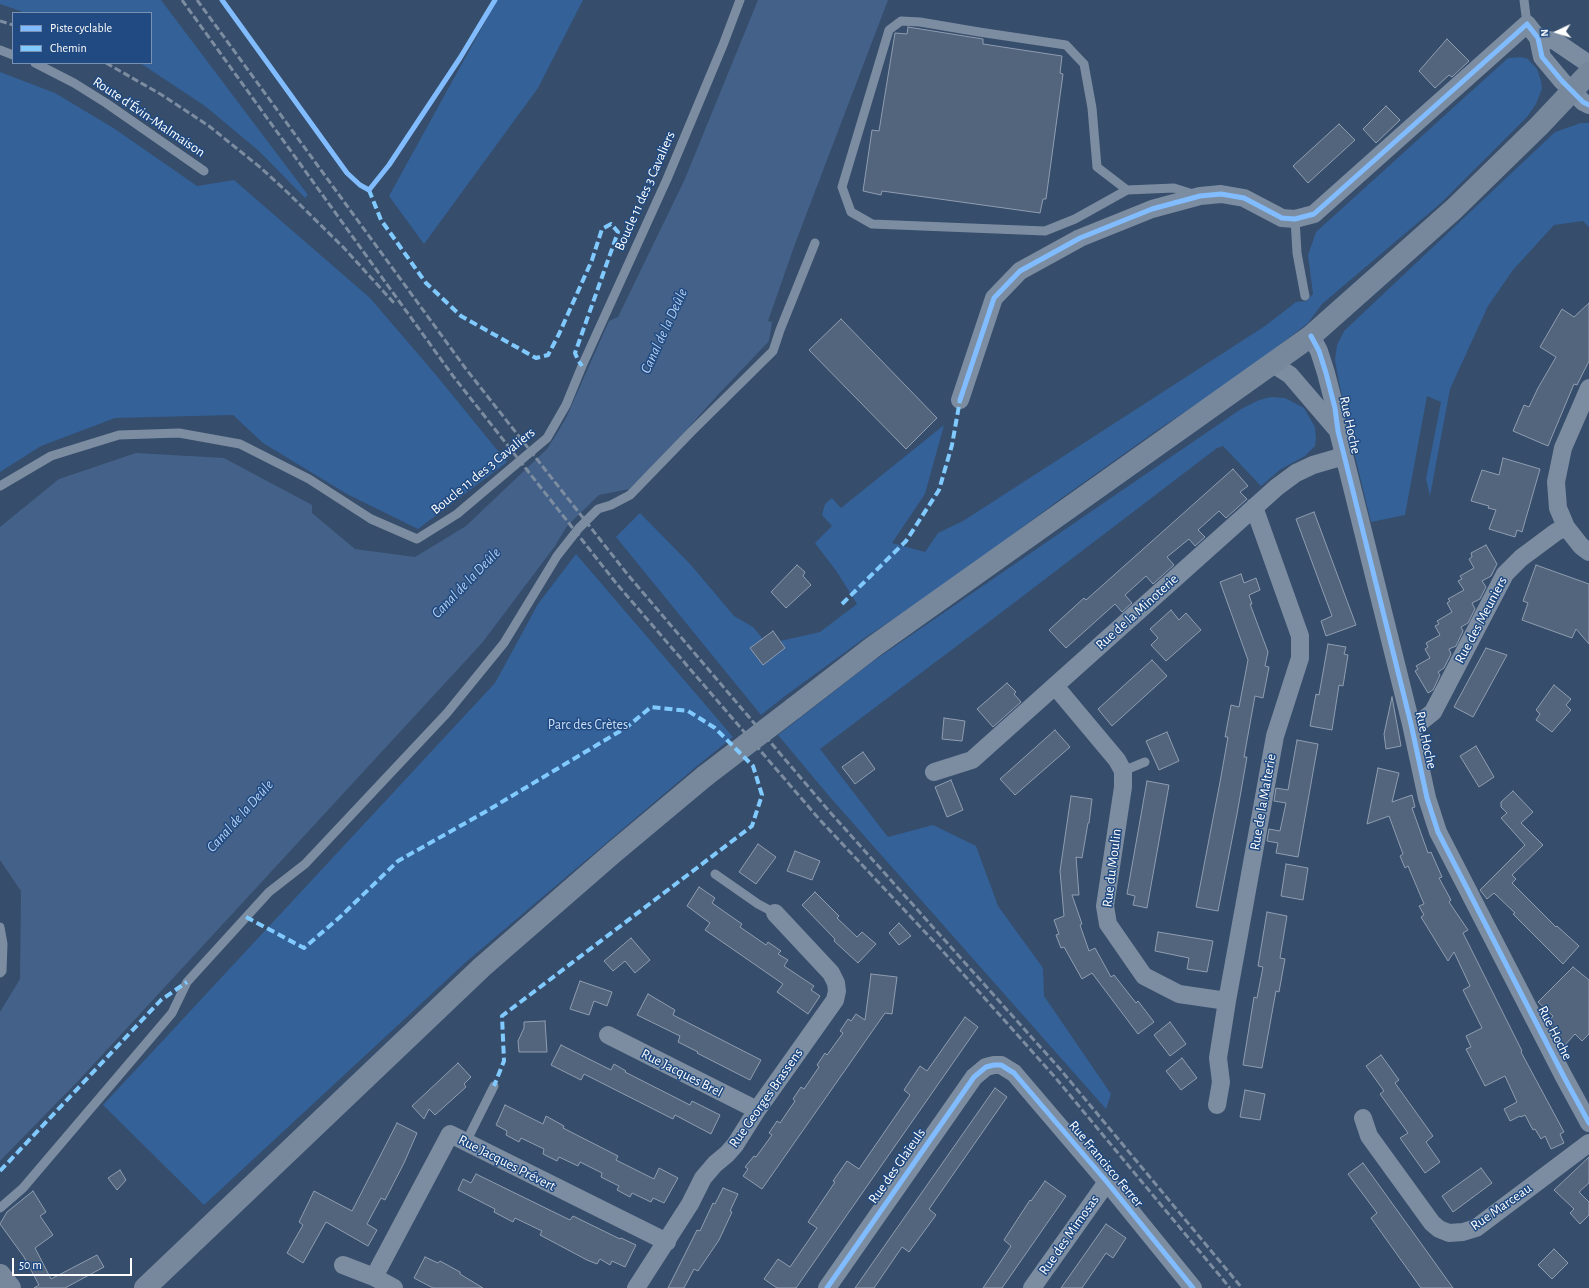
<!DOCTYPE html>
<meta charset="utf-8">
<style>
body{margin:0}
#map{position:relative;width:1589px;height:1288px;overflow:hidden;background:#364d6b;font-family:"Alegreya Sans",sans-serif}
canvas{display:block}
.legend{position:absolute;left:12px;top:12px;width:140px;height:52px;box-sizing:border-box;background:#204a81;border:1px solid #7992b3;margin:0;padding:5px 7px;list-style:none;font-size:12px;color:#fff}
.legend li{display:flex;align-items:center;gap:8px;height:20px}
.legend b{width:20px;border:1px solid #7992b3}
.north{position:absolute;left:1537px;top:12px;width:40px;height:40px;-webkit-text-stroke:3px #204a81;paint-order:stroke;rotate:266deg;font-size:11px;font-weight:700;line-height:16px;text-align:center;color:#fff}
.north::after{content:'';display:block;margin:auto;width:14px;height:18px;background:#fff;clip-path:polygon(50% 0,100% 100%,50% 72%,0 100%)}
.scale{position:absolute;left:12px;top:1258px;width:120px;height:18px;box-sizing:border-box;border:2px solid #fff;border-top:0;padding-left:5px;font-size:12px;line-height:14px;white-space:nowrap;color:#fff;-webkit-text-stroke:3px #204a81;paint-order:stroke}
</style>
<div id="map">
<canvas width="1589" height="1288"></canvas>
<ul class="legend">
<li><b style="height:5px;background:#80bcff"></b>Piste cyclable</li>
<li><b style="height:5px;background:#80caff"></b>Chemin</li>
</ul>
<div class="north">N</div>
<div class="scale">50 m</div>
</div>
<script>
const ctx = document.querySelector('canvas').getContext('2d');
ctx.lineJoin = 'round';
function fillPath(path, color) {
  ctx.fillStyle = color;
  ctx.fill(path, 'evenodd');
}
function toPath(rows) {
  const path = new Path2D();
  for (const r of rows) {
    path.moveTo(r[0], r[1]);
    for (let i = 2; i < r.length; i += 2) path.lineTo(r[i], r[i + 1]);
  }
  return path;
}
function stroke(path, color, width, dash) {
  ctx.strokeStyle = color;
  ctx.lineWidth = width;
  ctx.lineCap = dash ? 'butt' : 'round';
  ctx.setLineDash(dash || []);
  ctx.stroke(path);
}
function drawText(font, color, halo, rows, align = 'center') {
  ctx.font = font + ' "Alegreya Sans",sans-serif';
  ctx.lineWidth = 3;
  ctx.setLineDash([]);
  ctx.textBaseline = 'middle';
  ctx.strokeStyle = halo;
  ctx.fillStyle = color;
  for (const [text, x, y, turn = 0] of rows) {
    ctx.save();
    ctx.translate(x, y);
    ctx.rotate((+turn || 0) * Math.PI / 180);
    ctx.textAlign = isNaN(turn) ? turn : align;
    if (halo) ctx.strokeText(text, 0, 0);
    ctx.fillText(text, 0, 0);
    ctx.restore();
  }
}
fillPath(toPath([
 [0,0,161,0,308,195,305,198,259,151,205,106,140,63,151,63,151,13,26,13,0,4],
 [497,0,583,0,538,88,424,244,389,196],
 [1521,57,1528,59,1537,69,1541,81,1542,89,1536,104,1527,117,1441,203,1322,304,1308,323,1242,374,1156,431,1059,500,945,585,866,637,785,696,761,715,616,537,640,513,691,565,734,616,753,627,763,639,763,664,785,648,780,641,820,632,857,604,837,572,815,543,832,526,822,515,825,504,832,498,841,508,944,425,925,494,892,543,925,552,938,533,963,521,1265,326,1296,302,1306,301,1313,294,1308,255,1316,232,1508,58],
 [0,72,55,93,115,129,197,186,234,180,370,298,436,375,507,462,418,529,347,494,263,443,233,415,115,418,41,446,0,472],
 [1581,123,1589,123,1589,227,1583,221,1554,225,1513,270,1488,306,1450,389,1430,496,1426,479,1441,402,1427,396,1405,515,1371,522,1353,448,1339,382,1335,360,1337,345,1344,331,1555,132],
 [1271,397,1285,398,1304,408,1315,427,1316,438,1315,446,1305,456,1281,469,1261,486,1223,446,1217,448,1002,612,820,749,888,837,933,825,976,846,998,906,1043,968,1044,996,1111,1094,1106,1109,829,796,778,735,872,662,1089,513,1241,409,1259,400],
 [576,554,733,737,697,766,466,962,204,1205,103,1105,495,683,538,604]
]), '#346198');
fillPath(toPath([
 [758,0,888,0,795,244,768,321,772,322,769,341,715,398,664,455,629,489,599,495,567,526,555,546,482,643,80,1079,0,1161,0,1012,20,979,21,891,0,860,0,527,59,479,136,453,224,458,312,505,312,513,355,549,415,557,466,526,547,449,556,435,566,418,609,321,618,317,684,181]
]), '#446189');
const building = toPath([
 [908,27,983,39,983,44,1062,56,1060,73,1063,74,1046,199,1043,199,1040,213,882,191,881,195,863,191,872,130,879,131,895,33,907,34,908,27],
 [1447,39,1469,61,1452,77,1449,75,1435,88,1419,71,1447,39],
 [1386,106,1400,120,1376,143,1363,129,1386,106],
 [1339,124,1355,140,1308,183,1293,166,1339,124],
 [1589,303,1589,361,1577,385,1574,384,1548,446,1513,431,1524,405,1529,407,1538,388,1556,357,1540,347,1562,309,1574,317,1589,303],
 [841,319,937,418,906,449,809,350,841,319],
 [1503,458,1540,469,1522,532,1517,530,1515,537,1489,529,1496,510,1488,508,1489,506,1471,501,1482,470,1499,475,1503,458],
 [1233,469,1248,486,1240,492,1247,499,1226,518,1219,511,1198,530,1205,537,1195,546,1189,539,1167,557,1174,565,1153,584,1146,576,1125,595,1132,603,1122,612,1115,604,1066,648,1049,630,1084,598,1086,600,1233,469],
 [1314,512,1356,625,1326,636,1321,621,1332,616,1296,519,1314,512],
 [1486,545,1497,564,1491,576,1482,581,1486,587,1480,599,1472,603,1475,609,1468,623,1461,627,1463,631,1456,646,1449,649,1451,654,1444,668,1438,672,1440,675,1433,690,1428,693,1415,671,1418,669,1416,666,1430,658,1425,649,1428,647,1426,643,1440,635,1435,626,1439,624,1437,621,1452,612,1447,603,1450,601,1448,599,1464,590,1458,581,1462,579,1460,576,1474,568,1469,559,1472,557,1471,553,1486,545],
 [797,565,805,572,803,576,811,585,786,608,771,592,797,565],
 [1536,565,1589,584,1589,644,1576,629,1572,638,1522,620,1528,603,1523,601,1536,565],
 [1241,574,1244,583,1256,578,1260,590,1249,595,1252,604,1250,604,1268,652,1265,666,1269,667,1263,698,1255,696,1244,757,1247,757,1237,814,1218,911,1196,907,1220,782,1228,737,1225,737,1231,705,1239,707,1248,660,1220,582,1241,574],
 [1171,610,1179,620,1186,613,1201,630,1166,661,1151,645,1158,638,1150,629,1171,610],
 [773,631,785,648,763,665,750,648,773,631],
 [1328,644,1346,647,1344,654,1348,655,1343,686,1339,685,1332,730,1310,726,1316,694,1319,695,1328,644],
 [1486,648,1507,655,1473,717,1454,707,1486,648],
 [1152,660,1167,676,1112,726,1098,709,1152,660],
 [1007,683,1016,692,1014,694,1021,702,993,727,977,709,1007,683],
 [1554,685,1571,699,1566,705,1571,710,1552,732,1536,720,1540,714,1536,710,1554,685],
 [1392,697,1401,746,1386,749,1384,734,1392,697],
 [944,718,965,721,962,741,942,739,944,718],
 [1055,730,1070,747,1015,795,1000,779,1055,730],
 [1167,732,1179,761,1159,770,1146,741,1167,732],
 [1297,740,1318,744,1298,857,1276,853,1278,843,1267,841,1269,829,1280,831,1286,803,1274,801,1276,788,1288,790,1297,740],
 [1476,746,1494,777,1479,787,1460,756,1476,746],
 [863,752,875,769,855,784,842,767,863,752],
 [1378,768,1399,773,1392,802,1412,795,1415,807,1412,808,1428,853,1431,852,1438,868,1442,877,1439,878,1451,900,1449,902,1468,930,1463,933,1522,1051,1521,1052,1564,1132,1560,1134,1564,1143,1551,1149,1545,1136,1541,1139,1535,1129,1533,1130,1525,1115,1521,1117,1520,1116,1510,1121,1504,1109,1517,1102,1505,1076,1485,1086,1466,1049,1471,1047,1466,1036,1482,1028,1463,990,1470,986,1454,952,1448,961,1421,917,1424,915,1419,906,1424,904,1408,866,1405,868,1400,856,1403,854,1389,816,1367,824,1378,768],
 [951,780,963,810,947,817,935,787,951,780],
 [1147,781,1169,785,1147,908,1133,905,1135,896,1127,894,1147,781],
 [1513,791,1533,812,1521,823,1543,845,1512,875,1516,879,1512,883,1556,927,1557,926,1579,946,1563,964,1513,914,1515,913,1494,893,1487,899,1480,890,1525,845,1501,818,1507,813,1501,807,1501,802,1513,791],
 [1071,796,1092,799,1089,823,1088,823,1082,858,1076,857,1079,895,1072,895,1082,924,1080,925,1089,951,1095,948,1111,977,1114,975,1136,1003,1138,1001,1154,1022,1138,1034,1092,973,1082,979,1064,947,1061,948,1056,935,1059,934,1054,920,1064,916,1060,871,1071,796],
 [758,844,776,857,756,884,739,872,758,844],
 [795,851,820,861,812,880,787,871,795,851],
 [1286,864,1308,868,1303,900,1281,896,1286,864],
 [699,887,715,898,712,903,742,924,740,927,766,945,768,942,781,951,778,954,788,960,784,966,814,986,811,990,820,996,808,1014,777,992,783,984,705,930,710,923,687,906,699,887],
 [815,892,839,916,837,918,857,937,862,932,876,944,858,963,834,941,835,939,802,905,815,892],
 [1267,912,1287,916,1280,958,1285,959,1279,992,1276,991,1262,1068,1243,1065,1254,997,1257,998,1263,967,1258,966,1267,912],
 [899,923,911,936,899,945,889,933,899,923],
 [1158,932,1213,941,1207,972,1187,969,1189,958,1155,951,1158,932],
 [631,938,650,960,635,973,625,961,613,971,604,961,631,938],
 [1573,967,1589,980,1589,1034,1582,1041,1575,1034,1564,1046,1555,1036,1557,1033,1548,1022,1553,1016,1538,1002,1573,967],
 [871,974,897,977,892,1014,885,1013,762,1189,743,1176,748,1169,745,1167,754,1156,756,1157,772,1135,769,1133,777,1121,780,1123,795,1101,793,1099,801,1087,804,1089,819,1067,817,1065,825,1053,827,1055,843,1033,840,1031,848,1019,851,1021,856,1014,865,1020,871,974],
 [580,981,612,992,607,1006,594,1001,589,1015,570,1009,580,981],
 [648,994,675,1010,673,1015,761,1060,750,1080,697,1053,698,1052,678,1042,680,1036,637,1015,648,994],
 [965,1017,978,1027,796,1288,777,1288,764,1279,778,1259,790,1267,817,1228,808,1222,835,1182,833,1181,847,1161,859,1169,910,1095,904,1090,920,1066,927,1071,965,1017],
 [545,1021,547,1052,519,1052,518,1041,524,1028,524,1022,545,1021],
 [1170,1022,1186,1044,1170,1056,1154,1035,1170,1022],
 [561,1045,611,1070,614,1064,626,1071,625,1072,690,1105,692,1101,720,1115,711,1134,675,1115,673,1119,584,1074,581,1080,551,1065,561,1045],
 [1381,1055,1399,1080,1395,1083,1433,1136,1426,1142,1440,1162,1425,1173,1400,1138,1408,1133,1380,1094,1384,1091,1366,1066,1381,1055],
 [1182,1058,1197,1078,1181,1090,1166,1071,1182,1058],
 [458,1063,471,1077,464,1084,466,1087,435,1115,429,1109,424,1119,412,1106,458,1063],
 [995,1088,1007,1097,929,1209,936,1215,909,1252,902,1247,874,1288,855,1288,995,1088],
 [1245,1090,1265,1094,1260,1120,1240,1117,1245,1090],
 [505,1105,543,1124,546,1116,564,1126,563,1128,618,1156,616,1160,654,1179,659,1168,678,1178,664,1203,653,1198,651,1202,632,1193,630,1197,617,1190,619,1186,601,1177,602,1173,580,1162,578,1166,559,1157,557,1161,543,1154,544,1149,521,1138,519,1142,506,1135,507,1131,496,1125,505,1105],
 [397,1123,417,1133,404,1163,385,1200,381,1198,367,1224,377,1230,368,1246,326,1222,303,1263,287,1253,303,1225,299,1222,314,1191,352,1211,397,1123],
 [1589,1157,1589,1183,1579,1192,1589,1202,1589,1215,1580,1224,1570,1213,1574,1209,1554,1190,1589,1157],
 [1363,1163,1420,1242,1453,1288,1421,1288,1371,1218,1377,1213,1348,1174,1363,1163],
 [1481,1168,1492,1183,1453,1212,1442,1196,1481,1168],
 [120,1170,126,1180,117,1190,108,1178,120,1170],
 [476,1174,570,1220,573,1216,620,1239,621,1238,636,1245,625,1267,612,1261,610,1265,600,1259,597,1264,587,1260,540,1235,542,1231,515,1218,513,1222,494,1212,495,1209,458,1190,463,1179,471,1183,476,1174],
 [1045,1181,1066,1196,1002,1288,983,1288,1011,1246,1004,1240,1030,1200,1031,1201,1045,1181],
 [723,1188,738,1194,730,1211,732,1212,719,1240,698,1271,694,1269,684,1288,668,1288,697,1230,700,1231,713,1203,715,1204,723,1188],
 [33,1191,46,1212,40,1216,53,1235,35,1248,51,1279,97,1255,104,1267,65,1288,34,1288,39,1285,24,1257,0,1224,7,1212,33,1191],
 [1106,1224,1126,1238,1113,1258,1106,1253,1082,1288,1061,1288,1106,1224],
 [1554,1249,1568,1263,1552,1279,1538,1265,1554,1249],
 [425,1257,438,1263,440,1261,460,1272,460,1274,483,1288,433,1288,414,1278,425,1257]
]);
fillPath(building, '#52657d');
stroke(building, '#8f9db0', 1);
stroke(toPath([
 [1524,0,1527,24],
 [0,50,13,55],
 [35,63,74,83,106,103,204,171],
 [1127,190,1097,167,1092,108,1084,64,1066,45,979,32,920,22,901,21,889,30,842,187,851,212,872,224,1045,231,1075,219,1127,190,1174,188,1196,195],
 [1295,219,1297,253,1305,296],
 [0,486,51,456,119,435,179,433,240,444,309,479,371,519,417,539,457,514,547,438,566,405,582,366,667,179,723,45,740,0],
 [1123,771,1145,762],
 [715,874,758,904,775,913],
 [0,927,3,944,2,971,0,973],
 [466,1142,494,1086],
 [0,1208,23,1188,172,1013,187,982,269,892,305,864,447,713,504,643,557,556,579,528,598,509,611,505,630,495,691,432,773,351,780,330,815,243]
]), '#7c8da1', 9);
stroke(toPath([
 [1538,38,1555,41,1589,64],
 [1311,336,1319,351,1326,373,1335,408,1338,431,1411,724,1427,798,1438,832,1564,1077,1589,1123],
 [1273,364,1290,375,1338,431],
 [1589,388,1563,448,1556,482,1558,508,1566,527,1581,546,1589,552],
 [960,400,994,298,1020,271,1080,238,1152,209,1200,196,1221,194,1244,198,1282,218,1295,219,1314,214,1527,24,1538,38,1542,57,1562,81,1583,102,1589,105],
 [1055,686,1117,760,1123,771,1123,787,1105,906,1108,924,1144,976,1179,994,1227,1001],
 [1411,724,1423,720,1433,712,1505,574,1521,558,1556,532,1566,527],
 [934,772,972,760,1277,487,1296,473,1313,465,1344,456],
 [608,1035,757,1110],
 [1217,1105,1221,1082,1218,1058,1227,1001,1275,736,1300,658,1300,636,1254,507],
 [1363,1118,1369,1136,1432,1223,1439,1229,1449,1233,1463,1232,1476,1228,1589,1143],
 [343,1265,374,1277,394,1288],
 [374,1277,450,1134,667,1242],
 [636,1288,690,1204,703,1178,715,1164,727,1154,735,1145,757,1110,835,1000,837,991,836,983,831,973,775,913],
 [827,1288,974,1077,986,1067,994,1065,1001,1065,1014,1073,1107,1182,1193,1288],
 [1032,1288,1107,1182]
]), '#7c8da1', 18);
stroke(toPath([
 [794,708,873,647,1311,336,1454,209,1539,126,1589,73],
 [0,1275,10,1288],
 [145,1288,482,967,613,853,705,776]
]), '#77889d', 22);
stroke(toPath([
 [182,0,453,376,616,583,820,820,940,948,1054,1076,1230,1288],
 [197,0,466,369,628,575,829,811,1060,1069,1242,1288],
 [0,21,13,25],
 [106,63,162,95,209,126,261,168,285,190,344,248,394,303]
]), '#7d8da1', 3, [7, 3]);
stroke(toPath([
 [705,776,794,708]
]), '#77889d', 22);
stroke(toPath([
 [369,190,381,220,426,283,461,316,536,358,548,355,559,334,592,260,602,229,611,224,618,232,575,353,578,360,582,366],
 [842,604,906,541,939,490,952,445,960,400],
 [246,917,304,948,340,917,398,861,485,812,627,727,651,707,688,711,715,728,753,766,762,795,752,826,502,1016,504,1061,494,1086],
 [0,1171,161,1000,187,982]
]), '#80caff', 4, [8, 4]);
stroke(toPath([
 [222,0,347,173,360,185,369,190,389,165,460,58,495,0],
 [1311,336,1319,351,1326,373,1335,408,1338,431,1411,724,1427,798,1438,832,1564,1077,1589,1123],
 [960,400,994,298,1020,271,1080,238,1152,209,1200,196,1221,194,1244,198,1282,218,1295,219,1314,214,1527,24,1538,38,1542,57,1562,81,1583,102,1589,105],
 [827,1288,974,1077,986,1067,994,1065,1001,1065,1014,1073,1107,1182,1193,1288]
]), '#80bcff', 5);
drawText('14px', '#fff', '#204a81', [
 ["Route d'Évin-Malmaison",149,117,34],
 ["Boucle 11 des 3 Cavaliers",645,191,-66],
 ["Rue Hoche",1350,425,78],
 ["Boucle 11 des 3 Cavaliers",483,471,-39],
 ["Rue de la Minoterie",1137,612,-42],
 ["Rue des Meuniers",1481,620,-62],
 ["Rue Hoche",1426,740,78],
 ["Rue de la Malterie",1263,802,-80],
 ["Rue du Moulin",1112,868,-83],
 ["Rue Hoche",1555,1033,63],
 ["Rue Jacques Brel",682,1073,27],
 ["Rue Georges Brassens",766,1098,-55],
 ["Rue Jacques Prévert",507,1163,27],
 ["Rue Francisco Ferrer",1106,1164,50],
 ["Rue des Glaïeuls",897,1166,-55],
 ["Rue Marceau",1501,1207,-35],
 ["Rue des Mimosas",1069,1235,-55]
]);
drawText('14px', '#cadef6', '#204a81', [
 ["Parc des Crètes",588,725]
]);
drawText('italic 15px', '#b2cef0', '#204a81', [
 ["Canal de la Deûle",664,331,-65],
 ["Canal de la Deûle",466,583,-46],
 ["Canal de la Deûle",240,816,-48]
]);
</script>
